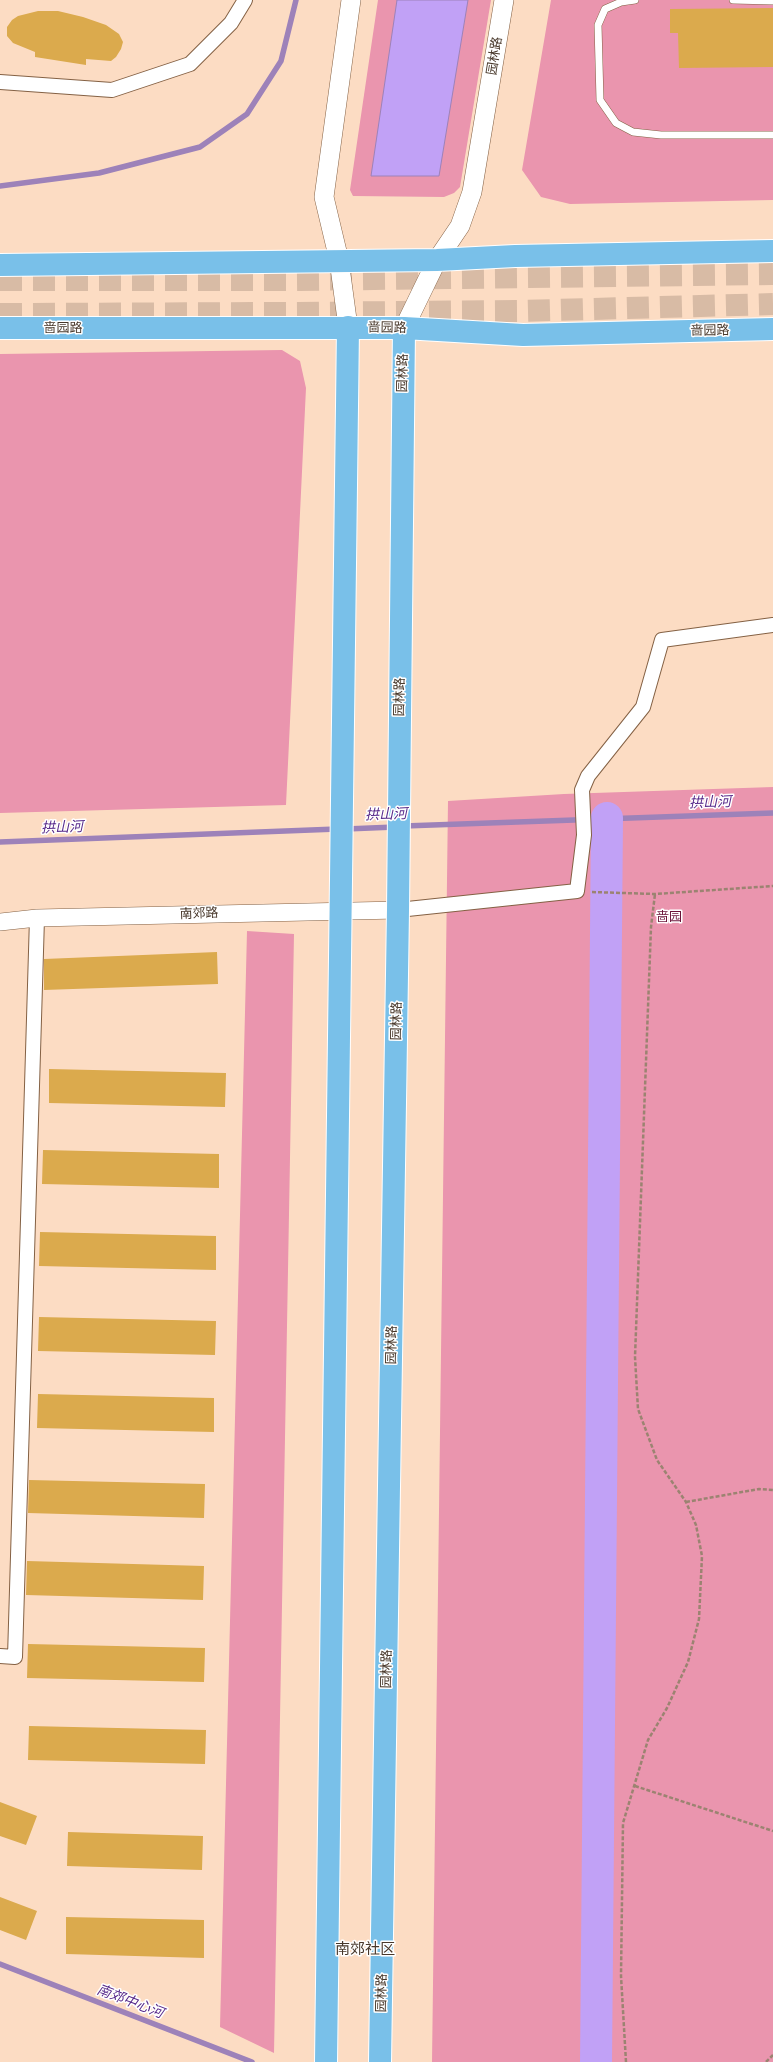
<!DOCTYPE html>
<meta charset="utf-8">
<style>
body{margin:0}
canvas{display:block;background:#fcdcc3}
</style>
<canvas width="773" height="2062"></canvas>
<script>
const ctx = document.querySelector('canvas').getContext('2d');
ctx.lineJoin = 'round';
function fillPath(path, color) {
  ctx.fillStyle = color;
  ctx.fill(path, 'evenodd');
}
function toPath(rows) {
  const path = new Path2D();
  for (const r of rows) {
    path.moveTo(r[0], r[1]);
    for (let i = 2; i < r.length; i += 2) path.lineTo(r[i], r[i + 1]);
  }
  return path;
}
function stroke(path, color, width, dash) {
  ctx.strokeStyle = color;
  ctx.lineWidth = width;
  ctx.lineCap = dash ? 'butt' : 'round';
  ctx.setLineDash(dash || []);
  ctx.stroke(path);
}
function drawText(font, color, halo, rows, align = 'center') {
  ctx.font = font + ' "Space Grotesk","Noto Sans SC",sans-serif';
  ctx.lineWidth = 3;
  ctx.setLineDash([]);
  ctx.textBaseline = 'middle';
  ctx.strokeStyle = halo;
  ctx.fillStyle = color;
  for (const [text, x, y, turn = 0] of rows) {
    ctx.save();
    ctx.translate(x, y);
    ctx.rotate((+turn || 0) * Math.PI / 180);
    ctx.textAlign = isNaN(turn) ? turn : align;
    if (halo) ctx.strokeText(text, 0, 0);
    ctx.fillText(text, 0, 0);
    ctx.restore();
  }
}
fillPath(toPath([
 [378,0,491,0,460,187,454,193,444,197,353,196,350,190],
 [551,0,773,0,773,200,570,204,541,197,522,170],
 [282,350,300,361,306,388,286,805,0,813,0,354],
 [773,787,773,2062,432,2062,448,801,564,794],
 [247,931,294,934,274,2053,220,2027]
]), '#ea95ae');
const water = toPath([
 [397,0,468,0,439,176,371,176,397,0]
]);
fillPath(water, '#c1a1f6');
stroke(water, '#9d82b9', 1);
stroke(toPath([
 [0,186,99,173,200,147,247,114,281,61,296,0],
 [404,826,773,813],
 [346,829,395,827],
 [0,842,337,829],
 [0,1964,252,2062]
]), '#9d82b9', 5.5);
stroke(toPath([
 [596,2062,607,818]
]), '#c1a1f6', 32);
fillPath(toPath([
 [773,8,773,67,679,68,678,33,670,33,670,9],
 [38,11,58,11,83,17,106,25,119,34,123,42,121,49,116,57,111,61,86,59,86,65,35,57,35,52,13,43,7,36,7,27,12,20,18,16],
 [217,952,218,984,44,990,44,959],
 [49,1069,226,1073,225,1107,49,1103],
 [43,1150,219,1154,219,1188,42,1184],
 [40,1232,216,1236,216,1270,39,1266],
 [39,1317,216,1321,215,1355,38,1351],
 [38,1394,214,1398,214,1432,37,1428],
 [29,1480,205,1484,204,1518,28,1513],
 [27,1561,204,1566,203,1600,26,1595],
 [28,1644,205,1648,204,1682,27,1678],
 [29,1726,206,1730,205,1764,28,1760],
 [0,1802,37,1816,26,1845,0,1836],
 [68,1832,203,1836,202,1870,67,1866],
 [0,1897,37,1911,26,1940,0,1930],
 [66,1917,204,1920,204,1958,66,1954]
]), '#dbaa4d');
stroke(toPath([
 [0,280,295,280,773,274],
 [0,314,289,313,518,311,773,304]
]), '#d8bba5', 22, [22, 11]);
const service = toPath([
 [635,0,621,2,605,9,598,25,600,100,616,123,633,132,661,135,773,135],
 [733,0,773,1]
]);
const minor = toPath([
 [0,82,112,90,190,64,231,23,245,0],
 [398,910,577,891,584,835,582,790,588,776,643,707,662,640,773,625],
 [0,1656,15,1657,37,918]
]);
const tertiary = toPath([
 [0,922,37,918,398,910]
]);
const secondary = toPath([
 [348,327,339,260,324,197,351,0],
 [404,328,437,260,460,226,472,192,504,0]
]);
const primary = toPath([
 [0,265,437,260,515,256,773,251],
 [0,328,404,328,523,335,773,329],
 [326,2062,348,327],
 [380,2062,398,910,404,328]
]);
stroke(service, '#846144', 8);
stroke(minor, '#846144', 16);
stroke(tertiary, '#846144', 18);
stroke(secondary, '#846144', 20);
stroke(primary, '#fff', 24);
stroke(toPath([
 [592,892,655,894,773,886],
 [686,1502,759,1489,773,1490],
 [635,1786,773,1831],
 [626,2062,621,1976,623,1823,648,1740,667,1708,688,1662,699,1619,702,1556,696,1525,686,1502,657,1460,638,1409,635,1357,651,927,655,894],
 [766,2062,773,2055]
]), '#9b8371', 2.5, [4, 2]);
stroke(service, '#fff', 7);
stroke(minor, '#fff', 14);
stroke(tertiary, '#fff', 17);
stroke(secondary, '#fff', 19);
stroke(primary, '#79c0e9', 22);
drawText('13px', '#48382b', '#fff', [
 ["园林路",495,56,-81],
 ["啬园路",63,328],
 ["啬园路",387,328,1],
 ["啬园路",710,331,-1],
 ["园林路",403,373,-89],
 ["园林路",400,697,-89],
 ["南郊路",199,914,-2],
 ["园林路",397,1021,-89],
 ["园林路",392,1345,-89],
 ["园林路",387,1669,-89],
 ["园林路",382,1993,-89]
]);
drawText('13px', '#6a1338', '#fff', [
 ["啬园",669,917]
]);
drawText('italic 14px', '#572a8b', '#fff', [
 ["拱山河",710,803,-2],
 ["拱山河",386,815,-2],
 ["拱山河",62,828,-2],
 ["南郊中心河",130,2002,21]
]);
drawText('15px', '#48382b', '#fff', [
 ["南郊社区",365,1950]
]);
</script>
